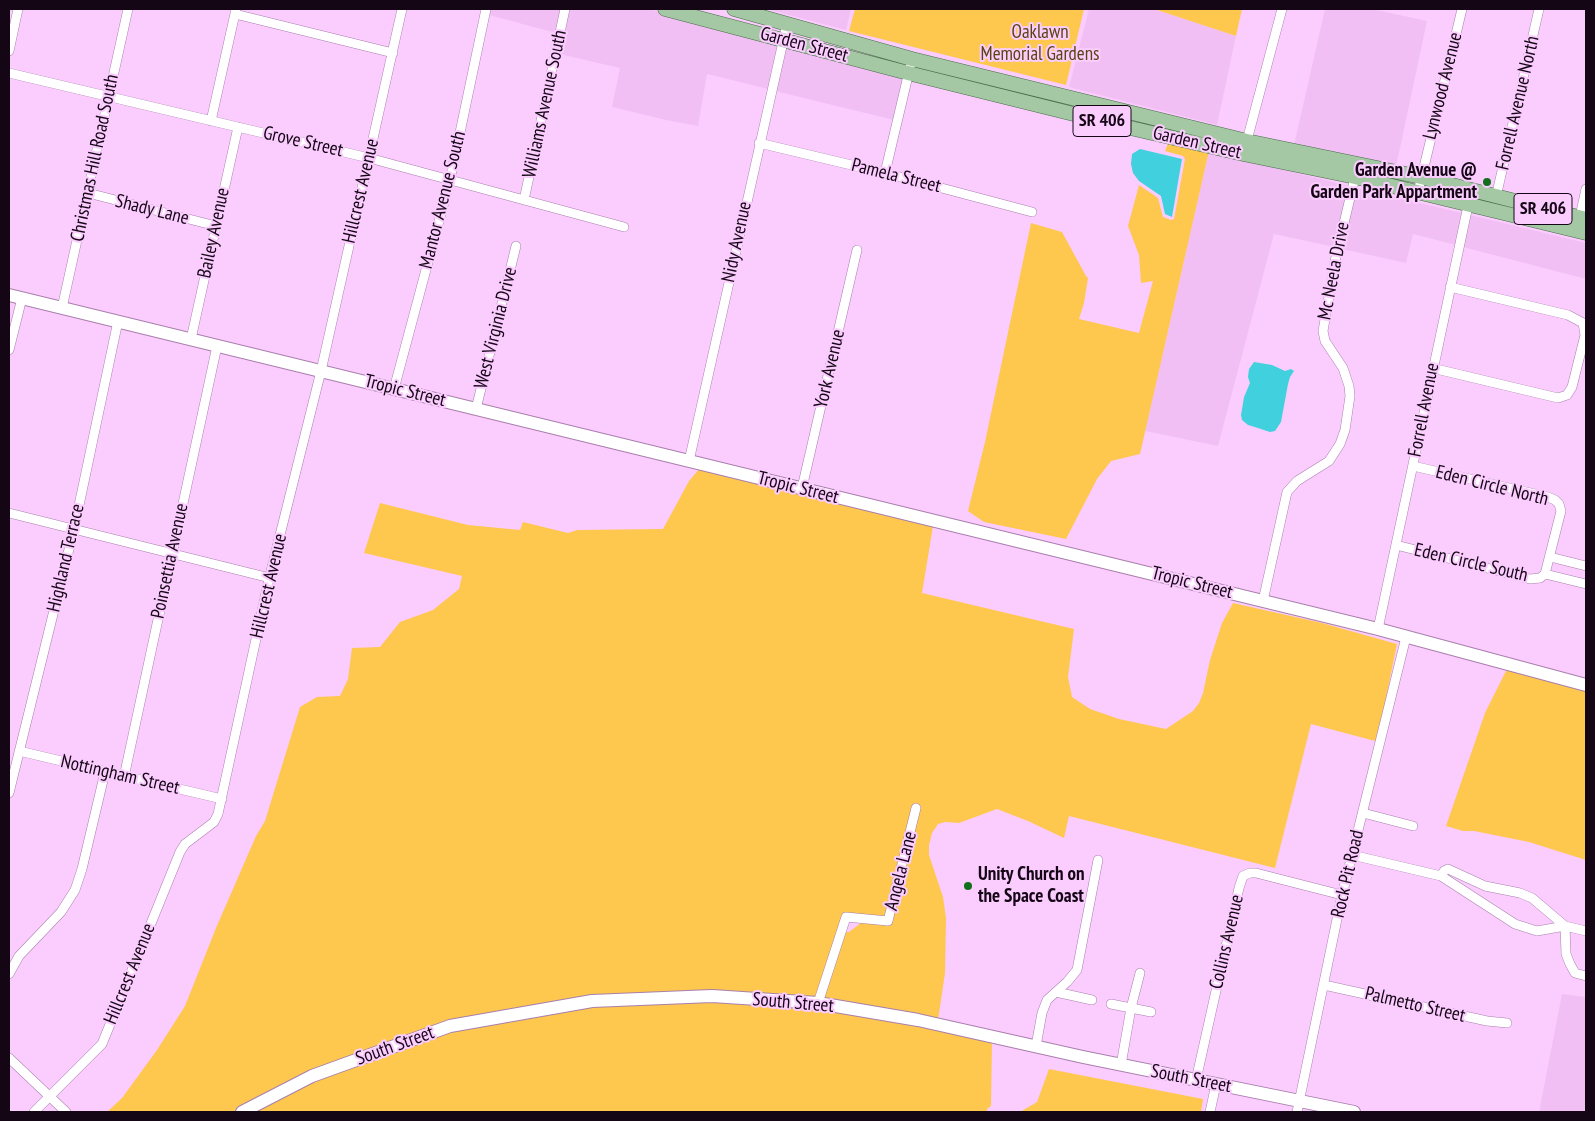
<!DOCTYPE html>
<style>
body{margin:0}
#map{position:relative;width:1595px;height:1121px;overflow:hidden;background:#fbcdfe;font-family:"PT Sans Narrow",sans-serif}
canvas{display:block}
.frame{position:absolute;inset:0;border:10px solid #150616;pointer-events:none}
</style>
<div id="map">
<canvas width="1595" height="1121"></canvas>
<div class="frame"></div>
</div>
<script>
const ctx = document.querySelector('canvas').getContext('2d');
ctx.lineJoin = 'round';
function fillPath(path, color) {
  ctx.fillStyle = color;
  ctx.fill(path, 'evenodd');
}
function toPath(rows) {
  const path = new Path2D();
  for (const r of rows) {
    path.moveTo(r[0], r[1]);
    for (let i = 2; i < r.length; i += 2) path.lineTo(r[i], r[i + 1]);
  }
  return path;
}
function stroke(path, color, width, dash) {
  ctx.strokeStyle = color;
  ctx.lineWidth = width;
  ctx.lineCap = dash ? 'butt' : 'round';
  ctx.setLineDash(dash || []);
  ctx.stroke(path);
}
function drawText(font, color, halo, rows, align = 'center') {
  ctx.font = font + ' "PT Sans Narrow",sans-serif';
  ctx.lineWidth = 4;
  ctx.setLineDash([]);
  ctx.textBaseline = 'middle';
  ctx.strokeStyle = halo;
  ctx.fillStyle = color;
  for (const [text, x, y, turn = 0] of rows) {
    ctx.save();
    ctx.translate(x, y);
    ctx.rotate((+turn || 0) * Math.PI / 180);
    ctx.textAlign = isNaN(turn) ? turn : align;
    if (halo) ctx.strokeText(text, 0, 0);
    ctx.fillText(text, 0, 0);
    ctx.restore();
  }
}
fillPath(toPath([
 [490,9,561,9,556,33,489,15],
 [569,9,649,9,779,42,768,89,707,74,698,126,666,120,612,107,620,68,559,54],
 [766,9,851,9,846,30],
 [1089,9,1154,9,1236,36,1217,125,1069,87],
 [1325,9,1372,9,1427,21,1396,167,1294,145],
 [786,44,904,76,894,120,775,91],
 [1209,151,1349,186,1334,247,1274,234,1218,446,1145,431],
 [1356,188,1462,213,1456,245,1413,234,1406,263,1342,249],
 [1470,215,1586,243,1586,279,1463,247],
 [1562,994,1586,997,1586,1112,1539,1112]
]), '#f2bff5');
fillPath(toPath([
 [855,9,1084,9,1066,85,849,31],
 [1154,9,1242,9,1236,36],
 [1169,141,1209,151,1140,454,1111,461,1097,479,1066,539,984,522,968,511,985,442,1031,223,1062,232,1086,276,1088,278,1084,303,1079,319,1139,333,1153,281,1141,283,1139,255,1128,226,1139,185,1158,198,1163,217,1171,220,1174,219,1185,159,1183,156,1165,151],
 [700,468,933,526,922,593,1074,629,1068,677,1072,697,1090,709,1119,719,1166,729,1193,711,1199,703,1203,693,1210,660,1222,623,1233,603,1322,623,1397,644,1381,722,1375,741,1311,724,1275,868,1069,816,1064,838,1028,821,997,809,959,823,945,822,938,824,932,833,929,845,929,855,943,897,946,918,945,973,938,1020,823,999,845,932,849,932,861,923,892,922,921,806,914,803,885,916,847,913,815,998,712,992,450,1022,311,1072,234,1112,107,1112,122,1098,157,1050,185,1006,216,928,256,836,265,821,300,707,317,697,340,696,348,679,352,648,380,647,400,622,433,610,459,589,462,576,364,553,380,503,468,525,520,530,523,522,568,533,577,530,663,529,689,481],
 [1510,669,1586,689,1586,860,1529,842,1474,831,1463,831,1446,826,1485,713,1506,671],
 [711,1000,820,1007,992,1041,991,1106,987,1109,987,1112,251,1112,313,1080,451,1030,592,1005],
 [1049,1069,1203,1099,1201,1112,1020,1112,1037,1102]
]), '#fec74e');
fillPath(toPath([
 [1140,149,1182,159,1172,217,1165,214,1161,196,1139,181,1133,173,1131,164,1132,154],
 [1254,362,1272,365,1285,371,1291,369,1294,371,1290,377,1288,384,1281,422,1275,431,1270,432,1258,428,1248,425,1242,420,1241,415,1244,397,1250,383,1248,377,1249,369]
]), '#41d0dd');
const street = toPath([
 [235,14,393,53],
 [9,51,18,9],
 [9,73,369,158,624,227],
 [211,121,236,9],
 [759,143,885,173,1032,212],
 [1246,144,1282,9],
 [885,173,912,59],
 [1418,192,1462,9],
 [88,193,216,226],
 [1496,197,1539,9],
 [524,200,565,9],
 [1579,221,1586,189],
 [62,308,128,9],
 [191,339,238,127],
 [9,350,22,298],
 [1432,368,1558,398,1567,395,1572,387,1585,335,1583,323,1568,315,1450,287],
 [394,389,450,180,486,9],
 [476,409,516,246],
 [689,461,787,24],
 [1413,466,1548,497,1555,500,1559,504,1561,511,1545,574],
 [802,488,857,250],
 [9,513,270,578],
 [1396,545,1530,579,1540,578,1545,574],
 [1550,557,1586,566],
 [1545,574,1586,584],
 [1263,601,1287,492,1297,481,1329,461,1340,444,1345,430,1350,396,1349,386,1343,368,1325,341,1323,331,1335,261,1355,177],
 [1378,629,1469,201],
 [19,751,222,799],
 [124,777,217,346],
 [9,793,74,529,118,321],
 [1363,813,1413,826],
 [1352,855,1441,876,1515,924,1537,931,1565,926,1586,931],
 [1441,876,1444,871,1448,869,1485,886,1520,893,1532,898,1565,926,1566,954,1570,964,1575,973,1586,976],
 [9,974,19,956,61,912,75,890,82,869,105,772],
 [1324,985,1487,1021,1507,1023],
 [1056,992,1092,1000],
 [818,1003,846,917,888,921,916,808],
 [1111,1004,1151,1012],
 [1036,1046,1042,1013,1047,1000,1067,982,1077,970,1098,860],
 [9,1058,66,1112],
 [1121,1065,1131,1008,1140,973],
 [1196,1080,1239,888,1243,876,1250,873,1256,873,1342,895],
 [34,1112,102,1044,180,852,185,844,214,822,218,814,269,579,321,371,402,9],
 [1210,1112,1216,1084],
 [1297,1112,1342,895,1406,637]
]);
const secondary = toPath([
 [9,295,1263,601,1378,629,1586,685],
 [242,1112,312,1076,450,1026,592,1001,712,996,818,1003,918,1020,1083,1057,1354,1112]
]);
const primary = toPath([
 [665,9,908,73,1126,127,1243,154,1355,177,1586,233],
 [734,9,912,59,1247,141,1421,177,1586,219]
]);
stroke(street, '#a97fad', 10);
stroke(secondary, '#a97fad', 14);
stroke(primary, '#4a6c49', 15);
stroke(street, '#fff', 9);
stroke(secondary, '#fff', 12);
stroke(primary, '#a3c8a3', 14);
for (const [x, y, r, color] of [
 [1487,182,5,"#116e1b"],
 [968,886,5,"#116e1b"]
]) {
  const dot = new Path2D();
  dot.arc(x, y, r, 0, 2 * Math.PI);
  ctx.fillStyle = color;
  ctx.fill(dot);
  stroke(dot, '#fbcdfe', 2);
}
for (const [x, y, w] of [
 [1102,121,58],
 [1543,209,58]
]) {
  const box = new Path2D();
  box.roundRect(x - w / 2, y - 15.5, w, 31, 4);
  ctx.fillStyle = '#fbcdfe';
  ctx.fill(box);
  stroke(box, '#150616', 1);
}
drawText('bold 18px', '#150616', null, [
 ["SR 406",1102,121],
 ["SR 406",1543,209]
]);
drawText('19px', '#594311', '#fbcdfe', [
 ["Oaklawn",1040,33],
 ["Memorial Gardens",1040,55]
]);
drawText('19px', '#150616', '#fbcdfe', [
 ["Garden Street",804,45,15],
 ["Lynwood Avenue",1443,86,-76],
 ["Forrell Avenue North",1518,103,-77],
 ["Williams Avenue South",545,104,-78],
 ["Grove Street",303,142,13],
 ["Garden Street",1197,143,13],
 ["Christmas Hill Road South",95,158,-78],
 ["Pamela Street",896,176,14],
 ["Hillcrest Avenue",361,191,-77],
 ["Mantor Avenue South",443,200,-76],
 ["Shady Lane",152,210,14],
 ["Bailey Avenue",214,233,-78],
 ["Nidy Avenue",737,242,-78],
 ["Mc Neela Drive",1334,271,-79],
 ["West Virginia Drive",496,328,-76],
 ["York Avenue",830,369,-77],
 ["Tropic Street",405,391,14],
 ["Forrell Avenue",1424,410,-79],
 ["Eden Circle North",1492,486,14],
 ["Tropic Street",798,488,14],
 ["Highland Terrace",66,558,-77],
 ["Poinsettia Avenue",170,561,-78],
 ["Eden Circle South",1471,563,13],
 ["Tropic Street",1192,583,14],
 ["Hillcrest Avenue",269,586,-77],
 ["Nottingham Street",120,775,13],
 ["Angela Lane",901,871,-76],
 ["Rock Pit Road",1348,874,-77],
 ["Collins Avenue",1227,942,-77],
 ["Hillcrest Avenue",130,974,-68],
 ["South Street",793,1003,5],
 ["Palmetto Street",1415,1005,13],
 ["South Street",395,1046,-20],
 ["South Street",1191,1079,11]
]);
drawText('bold 19px', '#150616', '#fbcdfe', [
 ["Garden Avenue @",1477,171],
 ["Garden Park Appartment",1477,193],
 ["Unity Church on",978,875,"left"],
 ["the Space Coast",978,897,"left"]
], 'right');
</script>
